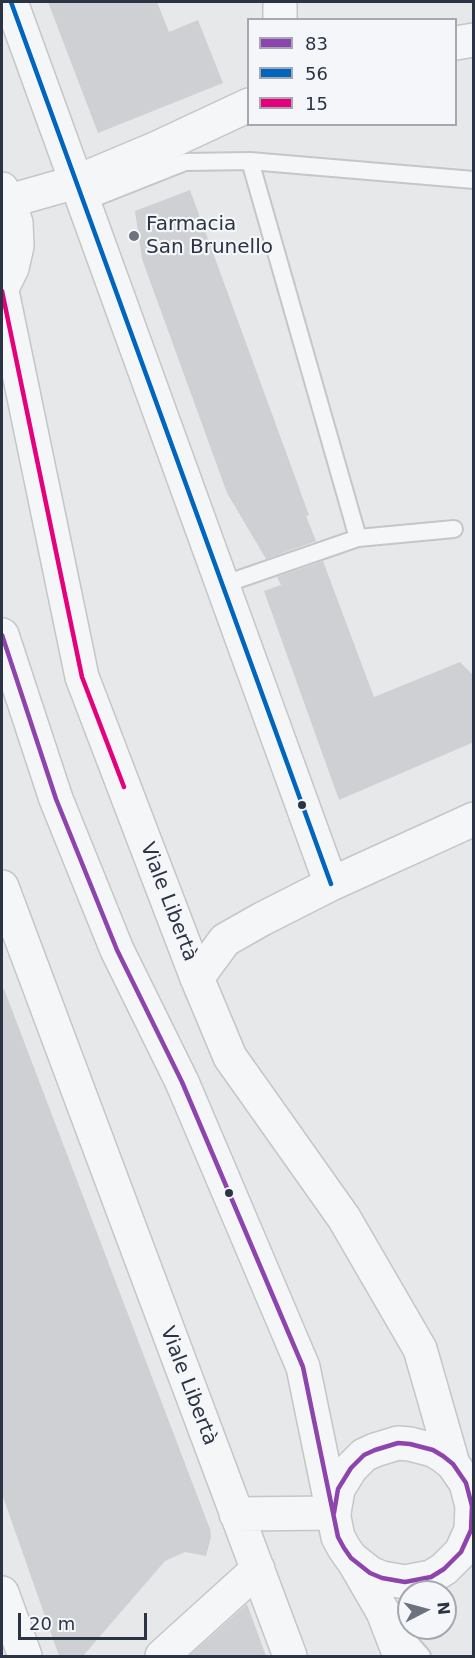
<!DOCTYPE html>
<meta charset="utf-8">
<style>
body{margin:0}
#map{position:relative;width:475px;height:1658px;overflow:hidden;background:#e6e8ea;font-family:"DejaVu Sans",sans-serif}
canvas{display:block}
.frame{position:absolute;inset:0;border:3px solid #2b3445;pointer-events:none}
.legend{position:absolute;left:247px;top:18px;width:210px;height:108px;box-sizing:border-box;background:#f4f6f9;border:2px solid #a4a8b1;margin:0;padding:8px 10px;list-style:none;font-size:18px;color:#2b3445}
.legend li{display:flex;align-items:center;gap:12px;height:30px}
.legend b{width:30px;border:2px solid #a4a8b1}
.north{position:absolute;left:397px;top:1580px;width:60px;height:60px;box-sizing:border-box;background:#f4f6f9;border:2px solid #a4a8b1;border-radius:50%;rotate:84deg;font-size:16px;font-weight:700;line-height:24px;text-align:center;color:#2b3445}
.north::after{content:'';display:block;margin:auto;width:21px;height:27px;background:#6c737f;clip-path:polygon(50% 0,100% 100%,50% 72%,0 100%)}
.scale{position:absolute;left:18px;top:1613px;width:129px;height:27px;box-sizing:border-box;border:3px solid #2b3445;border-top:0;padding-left:8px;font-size:18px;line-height:21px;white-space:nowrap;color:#2b3445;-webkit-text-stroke:4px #f4f6f9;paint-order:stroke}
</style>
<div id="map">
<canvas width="475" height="1658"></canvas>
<div class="frame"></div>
<ul class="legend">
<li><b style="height:8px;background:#8e44ad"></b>83</li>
<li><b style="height:8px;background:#0065bd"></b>56</li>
<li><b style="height:8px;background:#e5007d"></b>15</li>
</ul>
<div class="north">N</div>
<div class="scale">20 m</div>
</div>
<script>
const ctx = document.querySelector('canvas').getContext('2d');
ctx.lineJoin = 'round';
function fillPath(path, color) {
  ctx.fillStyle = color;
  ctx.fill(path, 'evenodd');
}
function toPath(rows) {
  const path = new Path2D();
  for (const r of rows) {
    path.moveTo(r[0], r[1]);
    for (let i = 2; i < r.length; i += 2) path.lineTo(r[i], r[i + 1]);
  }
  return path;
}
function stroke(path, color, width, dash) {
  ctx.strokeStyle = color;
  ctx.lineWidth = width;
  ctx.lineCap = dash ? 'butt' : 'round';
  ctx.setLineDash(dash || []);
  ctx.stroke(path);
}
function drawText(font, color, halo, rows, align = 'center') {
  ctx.font = font + ' "DejaVu Sans",sans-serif';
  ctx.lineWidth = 4.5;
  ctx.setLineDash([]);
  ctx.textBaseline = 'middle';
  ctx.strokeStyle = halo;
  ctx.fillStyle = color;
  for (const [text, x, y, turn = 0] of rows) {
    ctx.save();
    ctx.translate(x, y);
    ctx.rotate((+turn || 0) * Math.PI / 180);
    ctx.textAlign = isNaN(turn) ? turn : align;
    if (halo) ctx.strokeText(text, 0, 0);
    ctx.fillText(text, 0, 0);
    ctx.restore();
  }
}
fillPath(toPath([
 [48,2,157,2,169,32,198,20,223,83,98,133],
 [190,190,309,515,306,516,316,541,266,559,227,493,142,259,135,211],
 [323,561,374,697,460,662,474,676,474,742,339,800,264,591,281,585,277,577],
 [2,989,4,989,210,1529,211,1537,206,1556,185,1552,165,1561,83,1656,59,1656,2,1494],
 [247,1604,266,1656,189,1656]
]), '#ced0d3');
const service = toPath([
 [250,161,358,538],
 [84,202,185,162,250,161,474,180],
 [222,585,358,538,454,529],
 [399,1630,422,1656]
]);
const minor = toPath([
 [11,2,331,884],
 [280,2,280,20],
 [456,43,474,40],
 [9,201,76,182,157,148,249,105],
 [2,887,290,1656],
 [197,978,225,940,262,919,331,884,474,819],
 [236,1514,334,1513],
 [2,1593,25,1656],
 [162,1656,258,1569]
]);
const tertiary = toPath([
 [2,189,9,201,16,223,17,246,12,268,2,288],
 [2,291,82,677,197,978,230,1057,344,1218,420,1349,453,1464],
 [2,635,56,799,117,950,182,1082,303,1367,338,1537,344,1548,351,1558,370,1573,382,1578,405,1582,431,1577,444,1569,461,1552,471,1530,472,1506,466,1483,453,1464,443,1456,433,1450,410,1444,398,1443,375,1450,364,1455,351,1468,338,1489,334,1513],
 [354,1562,383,1612,400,1656]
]);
stroke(service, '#c4c6c8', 20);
stroke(minor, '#c4c6c8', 36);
stroke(tertiary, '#c4c6c8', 36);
stroke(service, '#f5f6f7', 16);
stroke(minor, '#f5f6f7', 33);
stroke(tertiary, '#f5f6f7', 33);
stroke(toPath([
 [2,635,56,799,117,950,182,1082,303,1367,338,1537,344,1548,351,1558,370,1573,382,1578,405,1582,431,1577,444,1569,461,1552,471,1530,472,1506,466,1483,453,1464,443,1456,433,1450,410,1444,398,1443,375,1450,364,1455,351,1468,338,1489,334,1513]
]), '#8e44ad', 4.5);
stroke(toPath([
 [11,2,331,884]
]), '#0065bd', 4.5);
stroke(toPath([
 [2,291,82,677,124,787]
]), '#e5007d', 4.5);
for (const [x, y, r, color] of [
 [134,236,6,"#6c737f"],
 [302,805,5,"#2b3445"],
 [229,1193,5,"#2b3445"]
]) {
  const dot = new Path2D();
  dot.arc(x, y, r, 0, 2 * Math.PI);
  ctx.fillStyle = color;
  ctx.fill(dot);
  stroke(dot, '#f4f6f9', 2);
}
drawText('20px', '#2b3445', '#f4f6f9', [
 ["Farmacia",146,225],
 ["San Brunello",146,248]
], 'left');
drawText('20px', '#2b3445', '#f4f6f9', [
 ["Viale Libertà",168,902,69],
 ["Viale Libertà",188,1386,69]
]);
</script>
